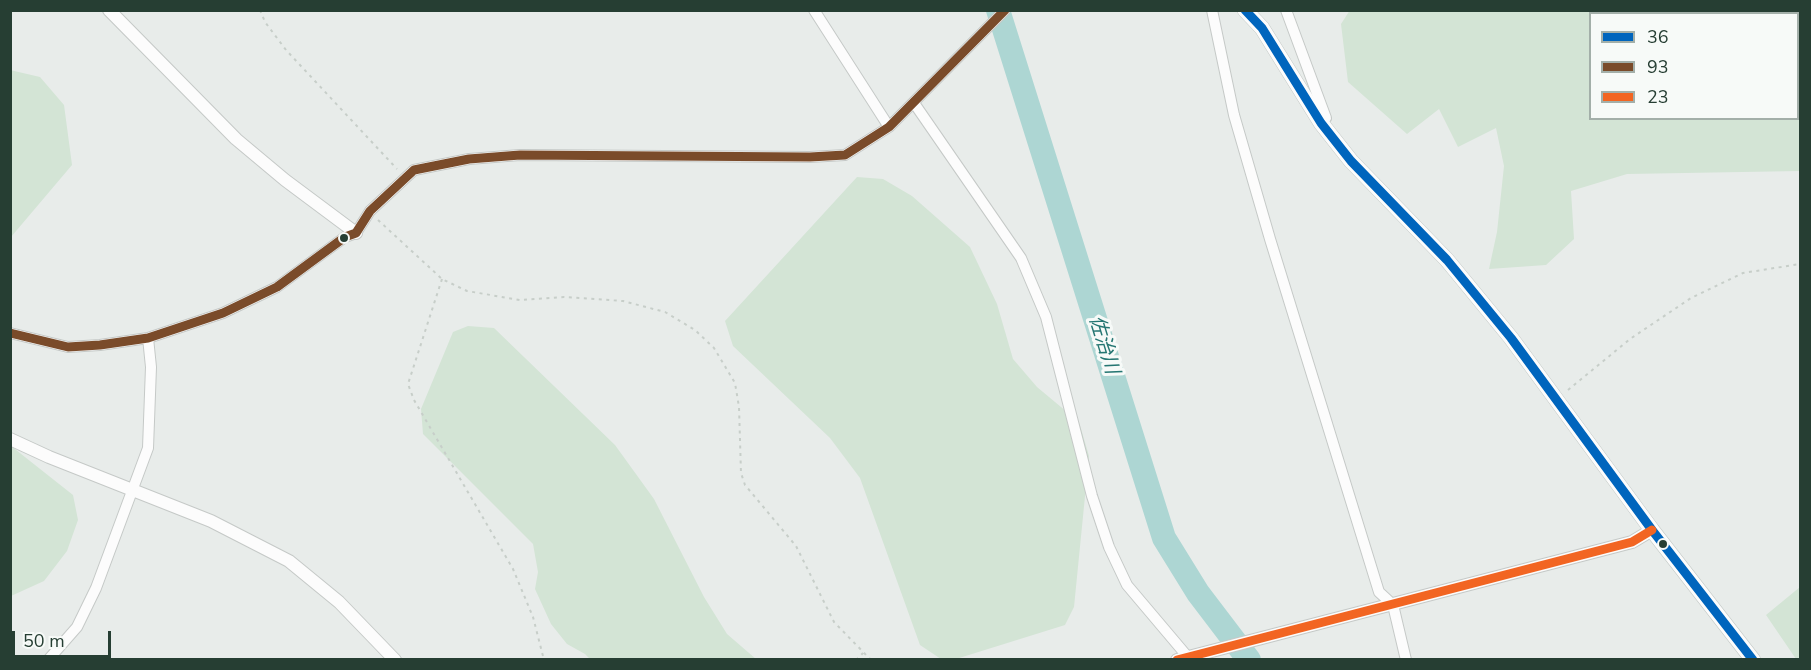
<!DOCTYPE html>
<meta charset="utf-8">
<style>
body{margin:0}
#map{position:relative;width:1811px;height:670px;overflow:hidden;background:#e8ecea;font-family:"Nunito Sans",sans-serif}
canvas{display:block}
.frame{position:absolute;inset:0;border:12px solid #263e33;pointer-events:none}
.legend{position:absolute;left:1589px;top:12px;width:210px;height:108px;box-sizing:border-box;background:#f7faf8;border:2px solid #a3afa9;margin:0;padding:8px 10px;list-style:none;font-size:18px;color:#263e33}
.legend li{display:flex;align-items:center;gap:12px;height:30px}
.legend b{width:30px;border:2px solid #a3afa9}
.scale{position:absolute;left:12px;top:631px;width:99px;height:27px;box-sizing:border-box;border:3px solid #263e33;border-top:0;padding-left:8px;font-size:18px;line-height:21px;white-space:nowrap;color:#263e33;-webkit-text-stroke:4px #f7faf8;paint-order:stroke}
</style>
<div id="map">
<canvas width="1811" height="670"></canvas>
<div class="frame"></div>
<ul class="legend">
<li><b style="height:8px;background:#0065bd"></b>36</li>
<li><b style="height:8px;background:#7a4b2a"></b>93</li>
<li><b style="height:8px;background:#f26522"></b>23</li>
</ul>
<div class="scale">50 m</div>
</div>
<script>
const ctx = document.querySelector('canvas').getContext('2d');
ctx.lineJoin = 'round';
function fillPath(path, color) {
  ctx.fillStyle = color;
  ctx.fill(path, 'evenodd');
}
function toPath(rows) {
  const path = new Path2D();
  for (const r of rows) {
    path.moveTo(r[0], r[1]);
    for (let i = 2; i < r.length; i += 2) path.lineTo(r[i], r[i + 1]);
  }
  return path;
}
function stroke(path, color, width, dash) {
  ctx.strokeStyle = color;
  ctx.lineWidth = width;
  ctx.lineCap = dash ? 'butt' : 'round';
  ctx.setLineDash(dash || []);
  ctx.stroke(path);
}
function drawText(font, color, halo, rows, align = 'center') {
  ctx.font = font + ' "Nunito Sans","Noto Sans JP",sans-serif';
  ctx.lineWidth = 6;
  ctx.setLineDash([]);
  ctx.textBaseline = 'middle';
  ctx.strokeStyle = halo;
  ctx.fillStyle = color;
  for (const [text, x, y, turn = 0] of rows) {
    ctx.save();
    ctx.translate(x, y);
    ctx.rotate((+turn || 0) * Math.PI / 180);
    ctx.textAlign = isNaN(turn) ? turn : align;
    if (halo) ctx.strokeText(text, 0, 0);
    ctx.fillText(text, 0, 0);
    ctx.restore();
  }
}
fillPath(toPath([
 [1350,10,1800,11,1800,171,1627,174,1571,191,1574,239,1546,265,1489,269,1497,232,1504,166,1496,128,1458,147,1439,109,1407,134,1348,82,1341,24],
 [1590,14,1798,14,1798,118,1590,118],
 [10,70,40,77,64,105,72,165,11,237],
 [857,177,883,179,912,196,970,247,997,304,1013,359,1037,387,1079,422,1089,456,1074,607,1065,625,956,659,941,659,920,645,860,478,830,438,733,346,725,321],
 [468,326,494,328,615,445,654,499,704,597,727,634,756,659,590,659,585,654,567,644,551,624,535,589,538,572,533,544,423,434,421,409,453,332],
 [11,446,73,495,78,520,67,551,44,581,11,596],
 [1800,587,1800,659,1796,659,1766,615]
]), '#d3e4d5');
stroke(toPath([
 [998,10,1164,538,1198,593,1249,660]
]), '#add6d3', 24);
const minor = toPath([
 [814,10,889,127],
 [1212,10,1234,115,1270,239,1379,592,1393,605,1406,660],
 [1286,10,1326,118,1321,123],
 [914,103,1021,258,1046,317,1092,496,1109,547,1127,585,1187,656],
 [10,333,68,347,100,345,148,338,223,313,277,287,345,237,356,233,370,211,414,170,469,159,520,155,810,157,845,155,889,127,1005,10],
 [48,660,77,627,96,588,148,448,151,367,148,338]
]);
const tertiary = toPath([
 [109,10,236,139,285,180,356,233],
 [10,439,49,457,211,521,289,561,339,602,395,660],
 [1177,660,1632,542,1652,530]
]);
const secondary = toPath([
 [1245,10,1262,28,1321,123,1351,161,1447,260,1511,338,1652,530,1753,660]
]);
stroke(minor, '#c5c9c7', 12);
stroke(tertiary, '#c5c9c7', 14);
stroke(secondary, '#c3c9c6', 16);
stroke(toPath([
 [260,10,265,22,286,50,397,169],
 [378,220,442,279,467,291,520,300,564,297,623,301,665,312,695,330,714,348,735,383,739,407,741,473,745,485,796,546,834,622,871,660],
 [442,279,408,384,414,400,513,569,533,617,544,660],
 [1568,390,1630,339,1691,298,1743,273,1800,264],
 [856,660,863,653]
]), '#c7cec9', 2, [3, 4.5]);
stroke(minor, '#fcfcfc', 10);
stroke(tertiary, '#fcfcfc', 12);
stroke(secondary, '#fcfcfc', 15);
stroke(toPath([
 [1245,10,1262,28,1321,123,1351,161,1447,260,1511,338,1652,530,1753,660]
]), '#0065bd', 9);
stroke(toPath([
 [10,333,68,347,100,345,148,338,223,313,277,287,345,237,356,233,370,211,414,170,469,159,520,155,810,157,845,155,889,127,1005,10]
]), '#7a4b2a', 9);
stroke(toPath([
 [1177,660,1632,542,1652,530]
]), '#f26522', 9);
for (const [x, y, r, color] of [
 [344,238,5,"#263e33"],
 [1663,544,5,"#263e33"]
]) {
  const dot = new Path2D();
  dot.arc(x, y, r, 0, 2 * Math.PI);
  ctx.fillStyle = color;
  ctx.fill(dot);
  stroke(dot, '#f7faf8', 2);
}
drawText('italic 20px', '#257672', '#f7faf8', [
 ["佐治川",1103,345,73]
]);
</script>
